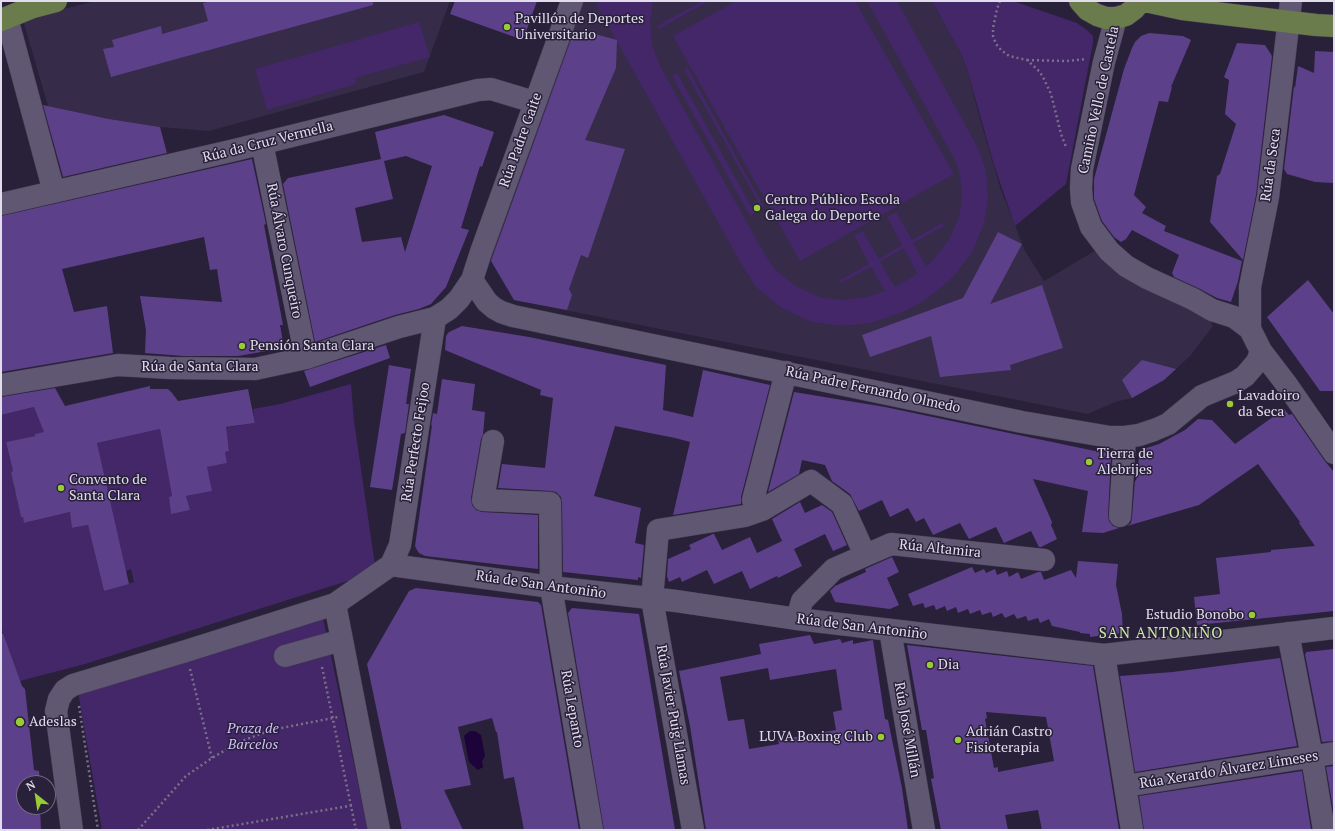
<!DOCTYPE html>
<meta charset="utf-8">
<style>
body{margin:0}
#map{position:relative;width:1335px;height:831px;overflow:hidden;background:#292039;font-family:"PT Serif",serif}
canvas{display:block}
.frame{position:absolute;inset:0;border:2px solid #e2dded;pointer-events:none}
.north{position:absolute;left:16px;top:775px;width:40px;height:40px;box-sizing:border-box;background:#292039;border:1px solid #736c81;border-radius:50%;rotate:330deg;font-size:11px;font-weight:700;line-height:16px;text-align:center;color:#e2dded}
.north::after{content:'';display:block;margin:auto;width:14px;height:18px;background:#99cb35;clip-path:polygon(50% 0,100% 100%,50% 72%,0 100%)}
</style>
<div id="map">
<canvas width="1335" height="831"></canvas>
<div class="frame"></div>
<div class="north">N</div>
</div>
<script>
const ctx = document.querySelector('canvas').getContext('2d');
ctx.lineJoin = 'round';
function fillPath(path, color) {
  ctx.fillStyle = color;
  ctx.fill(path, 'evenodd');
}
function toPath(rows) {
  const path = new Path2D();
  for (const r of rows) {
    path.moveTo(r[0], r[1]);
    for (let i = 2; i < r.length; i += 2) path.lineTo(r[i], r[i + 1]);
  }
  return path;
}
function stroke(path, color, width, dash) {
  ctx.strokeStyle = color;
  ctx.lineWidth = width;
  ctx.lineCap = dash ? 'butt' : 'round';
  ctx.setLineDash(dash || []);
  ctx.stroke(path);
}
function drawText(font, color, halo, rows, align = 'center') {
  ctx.font = font + ' "PT Serif",serif';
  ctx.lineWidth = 3;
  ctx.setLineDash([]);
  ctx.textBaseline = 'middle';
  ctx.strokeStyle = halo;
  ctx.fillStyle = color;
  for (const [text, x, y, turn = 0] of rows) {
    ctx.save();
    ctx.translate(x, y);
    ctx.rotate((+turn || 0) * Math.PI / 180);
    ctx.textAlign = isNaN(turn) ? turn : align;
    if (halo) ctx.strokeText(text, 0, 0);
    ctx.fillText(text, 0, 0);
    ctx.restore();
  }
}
fillPath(toPath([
 [95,1,450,1,424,72,209,131,160,127,109,119,48,106,23,20],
 [583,1,932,1,961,54,967,69,980,119,1001,190,1025,251,1044,281,1098,249,1207,313,1213,326,1190,356,1164,380,1132,398,1115,402,1088,414,514,300,489,256]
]), '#362b49');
fillPath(toPath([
 [602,1,653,1,650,22,652,45,661,68,764,253,775,269,794,285,819,297,841,300,866,297,885,291,871,267,841,283,840,280,869,264,854,235,863,231,879,259,902,245,887,217,896,212,912,240,942,223,944,226,913,243,926,266,934,259,950,238,959,217,962,196,960,176,956,162,867,1,897,1,972,137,980,152,986,171,988,197,984,223,973,251,953,277,927,299,905,311,871,323,840,326,811,322,780,307,756,287,742,265,596,4],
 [904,248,917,273,912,277,895,287,880,262],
 [702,1,709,1,659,29,657,26],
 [736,1,855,1,954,174,800,261,673,36],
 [932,1,1013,1,1077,23,1088,31,1093,36,1093,43,1066,184,1015,226,994,165,967,69,961,54],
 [419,22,430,57,355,78,356,84,267,110,255,69],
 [687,67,764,207,762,209,684,69],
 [677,73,755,213,750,216,672,76],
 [351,384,354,421,376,572,85,664,20,681,1,627,1,415,34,407,37,414,68,430,41,433,35,434,35,436,6,442,13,471,11,472,16,485,14,486,15,492,17,492,19,498,17,499,21,517,23,517,25,523,70,512,73,528,88,525,104,591,134,582,131,569,126,571,97,443,160,429,172,496,169,497,171,513,189,510,186,496,211,491,209,477,205,467,227,463,225,452,229,451,228,443,226,443,223,428,255,423,253,409,280,404],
 [323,618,368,830,102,830,78,692]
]), '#432769');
fillPath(toPath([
 [470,731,475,731,481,735,485,756,482,761,483,767,478,770,469,762,464,736]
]), '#1d0339');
fillPath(toPath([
 [212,1,373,1,373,5,111,77,103,49,114,47,112,40,161,26,162,34,208,21,203,3],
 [455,1,537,1,523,40,450,14],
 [1149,33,1183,36,1191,40,1171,87,1172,87,1168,102,1159,101,1134,195,1146,207,1142,213,1166,226,1164,231,1242,261,1238,281,1231,302,1217,298,1198,288,1174,277,1172,273,1179,255,1132,230,1126,239,1121,242,1114,237,1102,221,1094,199,1094,179,1124,69,1132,48,1135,42,1141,36],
 [573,34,595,34,617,40,616,68,585,140,625,149,588,258,581,255,569,289,572,295,567,310,514,300,491,261],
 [1237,43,1265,45,1272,56,1256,195,1243,260,1210,222,1217,176,1220,174,1236,124,1225,114,1229,80,1224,77],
 [1315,51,1334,52,1334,183,1315,182,1287,174,1284,169,1294,86,1295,88,1298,66,1314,73],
 [43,105,109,119,160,127,167,153,63,177],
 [444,115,494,132,482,167,480,166,461,228,469,230,446,287,431,304,419,309,395,315,315,342,283,184,288,178,381,159,375,132],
 [406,156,432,166,405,252,401,237,362,242,355,208,393,199,384,161],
 [252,159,266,224,264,225,283,325,280,325,284,348,238,356,183,356,145,353,146,330,140,296,222,302,217,269,210,270,204,237,62,269,74,312,107,306,113,353,1,372,1,216],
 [998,232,1022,244,990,304,1042,285,1063,348,1010,365,1011,370,940,377,931,336,870,357,862,335,963,298],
 [1308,280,1334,314,1334,391,1320,391,1267,317],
 [462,326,529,337,666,365,663,410,693,417,703,370,770,385,741,497,741,504,673,515,690,442,675,438,615,426,594,496,641,508,635,543,644,545,641,578,638,577,638,580,563,572,562,503,561,497,556,492,551,491,498,488,502,464,545,468,553,398,540,395,541,390,445,350,446,336,449,332],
 [386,345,390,358,310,387,304,371],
 [1142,360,1176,369,1164,380,1132,398,1122,380],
 [389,365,411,369,406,404,409,404,405,433,401,434,392,490,370,487],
 [442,379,475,384,472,410,485,412,483,435,481,439,471,498,472,505,476,510,482,512,538,515,538,569,425,556,419,553,417,550,415,546,432,425,431,426,433,413,437,414],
 [150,386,150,389,168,389,172,393,178,401,248,389,255,423,226,427,229,451,225,452,227,463,207,467,212,491,186,496,190,510,171,514,169,497,172,496,160,429,97,443,129,584,104,591,88,525,72,528,70,512,24,523,23,517,21,517,11,472,13,471,6,442,35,436,35,434,44,432,34,407,1,415,1,397,55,388,65,406],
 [794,392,885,407,1095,451,1107,452,1111,456,1108,516,1109,521,1113,526,1119,528,1103,533,1082,532,1088,491,1033,479,1052,522,1051,525,1057,539,1041,547,1039,547,1031,531,1004,543,996,527,969,539,960,523,933,535,924,518,916,522,908,508,890,517,882,500,859,511,850,494,832,481,825,465,802,460,799,474,768,492],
 [1284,409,1289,415,1292,414,1324,460,1334,472,1334,611,1197,625,1194,597,1220,594,1216,558,1271,552,1271,550,1315,546,1299,523,1300,522,1258,464,1199,505,1127,526,1131,523,1132,517,1135,480,1136,481,1140,450,1159,444,1185,430,1198,419,1212,420,1235,444],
 [800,502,805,513,822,505,832,512,847,545,833,551,825,534,794,549,802,566,778,578,777,576,750,589,742,571,714,584,707,570,682,582,680,577,669,582,667,576,668,559,691,549,689,545,713,534,714,534,722,550,750,537,757,553,782,541,772,519],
 [892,557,899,572,887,578,899,605,890,609,835,602,830,591,835,586,866,572,865,569],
 [1078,561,1118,564,1116,585,1122,614,1123,633,1090,637,1090,634,1080,633,1080,632,1052,626,1049,619,1040,623,1038,618,1028,621,1026,616,1017,619,1014,614,1005,618,1002,613,993,617,991,612,982,615,980,610,970,614,968,609,958,613,956,607,947,611,945,606,936,610,934,605,925,608,923,603,913,606,908,594,972,567,975,573,984,569,986,573,995,569,997,575,1007,571,1009,577,1018,572,1021,579,1038,572,1041,572,1044,580,1071,570,1076,578],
 [416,588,538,602,541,605,579,830,524,830,514,777,504,779,497,732,496,732,492,718,458,727,471,785,444,790,463,830,402,830,367,664,409,591],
 [572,608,639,614,675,830,604,830,568,613],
 [3,633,22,686,25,689,34,770,39,771,40,783,24,783,24,807,40,807,41,830,1,830,1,634],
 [810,635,814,644,840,639,842,643,853,640,853,644,873,640,885,719,888,720,902,788,908,830,706,830,690,726,679,671,761,654,759,644],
 [768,668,770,680,836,669,842,710,833,712,836,730,778,740,779,744,749,749,744,719,728,721,720,677],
 [907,645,1093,666,1119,830,1042,830,1038,810,1005,815,1008,830,941,830,931,779,934,778,926,730,922,730],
 [986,712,1046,717,1054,761,998,772,998,767,994,768,985,719,987,718],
 [1334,649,1334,741,1322,742,1305,654,1306,654,1306,652],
 [1280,658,1297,746,1135,772,1120,676,1173,672],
 [1334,766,1334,814,1326,767],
 [1302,771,1311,830,1144,830,1139,796]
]), '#5d408a');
const minor = toPath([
 [7,18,54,192],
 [1116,18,1104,62,1082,169,1081,188,1082,202,1091,227,1109,251,1126,266,1147,278,1193,299,1212,310,1234,317,1250,329,1261,351,1287,385,1334,453],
 [262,143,306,358],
 [1,204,235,150,478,90,491,89,534,102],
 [472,280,487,302,494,308,501,312,513,316,1022,422,1110,437,1125,437,1139,435,1154,430,1168,424,1202,396,1236,382,1245,376,1257,362,1261,351],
 [1250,329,1250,287,1268,197,1291,1],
 [1,385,118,365,170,368,255,369,306,358,399,327,435,318,449,309,459,299,472,280,481,252,572,1],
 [493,441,483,500,550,503,551,587,592,830],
 [753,500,786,372],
 [1120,516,1125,437],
 [391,565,551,587,676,601,797,619,1104,655,1334,628],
 [391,565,400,545,435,318],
 [335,604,379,830],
 [797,619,802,601,834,569,891,544,1044,560],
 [890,630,924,830],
 [1288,633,1312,757,1324,830],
 [1104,655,1132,830],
 [285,656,342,640],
 [1125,786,1334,753],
 [72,830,56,711,59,699,65,690,73,685,186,651,335,604,391,565],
 [693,830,652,599,658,530,745,516,762,510,811,481,842,504,865,555]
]);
const major = toPath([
 [1080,1,1088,10,1097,15,1106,18,1116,18,1126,15,1134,9,1141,1],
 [1145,1,1182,9,1316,25,1334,26],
 [1,20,33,7,56,1]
]);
stroke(minor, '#443c50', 23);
stroke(major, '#443c50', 23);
stroke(toPath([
 [1000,1,997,9,993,28,993,36,996,44,1001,50,1009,56,1027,60,1039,71,1043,77,1051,94,1061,134,1066,147],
 [1027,60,1066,61,1086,59],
 [322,667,356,830],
 [190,669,212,758],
 [79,706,98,830],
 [138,830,186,776,212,758,239,742,271,730,338,717],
 [207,830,355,805]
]), '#797287', 2.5, [2, 3]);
stroke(minor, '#605773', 22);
stroke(major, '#6a7c4b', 22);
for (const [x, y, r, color] of [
 [507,27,4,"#99cb35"],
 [757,208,4,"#99cb35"],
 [242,346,4,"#99cb35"],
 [1230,404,4,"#99cb35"],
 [1089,462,4,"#99cb35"],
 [61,488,4,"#99cb35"],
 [1252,615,4,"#99cb35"],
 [930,665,4,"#99cb35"],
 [20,722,5,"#99cb35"],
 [881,737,4,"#99cb35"],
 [958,740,4,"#99cb35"]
]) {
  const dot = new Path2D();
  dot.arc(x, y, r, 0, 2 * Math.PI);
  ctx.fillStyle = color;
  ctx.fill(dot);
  stroke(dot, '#292039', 1.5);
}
drawText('14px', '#e2dded', '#292039', [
 ["Pavillón de Deportes",515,19],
 ["Universitario",515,35],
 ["Centro Público Escola",765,200],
 ["Galega do Deporte",765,216],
 ["Pensión Santa Clara",250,346],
 ["Lavadoiro",1238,396],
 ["da Seca",1238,412],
 ["Tierra de",1097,454],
 ["Alebrijes",1097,470],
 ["Convento de",69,480],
 ["Santa Clara",69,496],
 ["Estudio Bonobo",1244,615,"right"],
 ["Dia",938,665],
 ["Adeslas",29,722],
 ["Adrián Castro",966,732],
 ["Fisioterapia",966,748],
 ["LUVA Boxing Club",873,737,"right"]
], 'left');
drawText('14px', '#e2dded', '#292039', [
 ["Camiño Vello de Castela",1099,100,-78],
 ["Rúa Padre Gaite",521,140,-70],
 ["Rúa da Cruz Vermella",268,142,-14],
 ["Rúa da Seca",1271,165,-82],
 ["Rúa Álvaro Cunqueiro",284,251,79],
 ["Rúa de Santa Clara",200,367],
 ["Rúa Padre Fernando Olmedo",873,390,12],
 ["Rúa Perfecto Feijoo",416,442,-81],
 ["Rúa Altamira",940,549,6],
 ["Rúa de San Antoniño",541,585,8],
 ["Rúa de San Antoniño",862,627,7],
 ["Rúa Lepanto",572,709,80],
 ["Rúa Javier Puig Llamas",673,715,80],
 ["Rúa José Millán",907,730,80],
 ["Rúa Xerardo Álvarez Limeses",1229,770,-9]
]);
drawText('italic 14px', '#d3befe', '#292039', [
 ["Praza de",253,729],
 ["Barcelos",253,745]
]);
ctx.letterSpacing = '1px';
drawText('15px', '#cdeba3', '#292039', [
 ["SAN ANTONIÑO",1161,634]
]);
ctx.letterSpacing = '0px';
</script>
